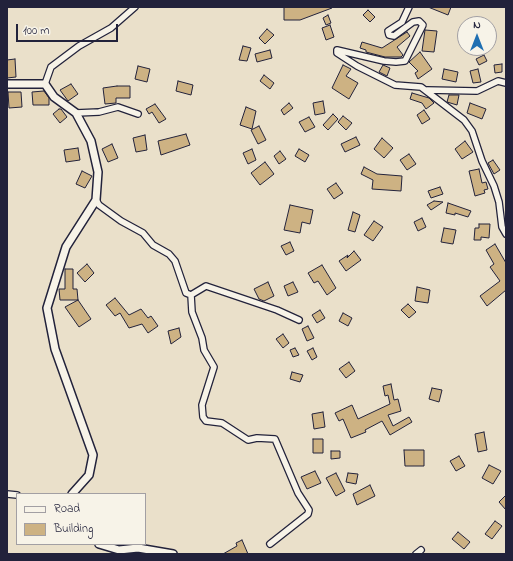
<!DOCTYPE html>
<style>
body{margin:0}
#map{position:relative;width:513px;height:561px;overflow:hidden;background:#eae0ca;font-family:"Indie Flower",sans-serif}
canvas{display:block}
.frame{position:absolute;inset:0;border:8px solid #22223b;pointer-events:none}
.legend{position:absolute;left:16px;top:493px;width:130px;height:52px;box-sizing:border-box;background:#f7f3e8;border:1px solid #a29fa3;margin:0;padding:5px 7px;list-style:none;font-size:12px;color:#22223b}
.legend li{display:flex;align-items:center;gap:8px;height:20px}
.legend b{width:20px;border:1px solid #a29fa3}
.north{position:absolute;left:457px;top:16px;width:40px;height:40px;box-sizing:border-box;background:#f7f3e8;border:1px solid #a29fa3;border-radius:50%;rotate:0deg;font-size:11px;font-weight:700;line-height:16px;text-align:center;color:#22223b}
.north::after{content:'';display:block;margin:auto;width:14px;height:18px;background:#1f6fb2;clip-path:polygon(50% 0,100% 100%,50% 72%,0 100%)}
.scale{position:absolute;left:16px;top:24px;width:102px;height:18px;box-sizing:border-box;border:2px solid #22223b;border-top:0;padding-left:5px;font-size:12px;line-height:14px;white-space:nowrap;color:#22223b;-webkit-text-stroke:3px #f7f3e8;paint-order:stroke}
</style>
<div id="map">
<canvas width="513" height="561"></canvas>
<div class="frame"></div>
<ul class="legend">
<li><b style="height:5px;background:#f7f3e8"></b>Road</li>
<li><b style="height:11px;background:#cdb283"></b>Building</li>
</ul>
<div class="north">N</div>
<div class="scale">100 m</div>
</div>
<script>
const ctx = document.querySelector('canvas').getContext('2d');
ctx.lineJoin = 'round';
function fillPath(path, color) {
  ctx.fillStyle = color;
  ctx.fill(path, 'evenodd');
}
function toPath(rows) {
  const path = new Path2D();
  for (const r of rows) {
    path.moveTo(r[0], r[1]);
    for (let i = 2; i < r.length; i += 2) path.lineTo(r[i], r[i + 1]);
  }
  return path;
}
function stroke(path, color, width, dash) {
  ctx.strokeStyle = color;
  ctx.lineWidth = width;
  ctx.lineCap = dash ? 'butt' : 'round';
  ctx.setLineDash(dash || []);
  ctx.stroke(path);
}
const building = toPath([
 [284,7,332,7,332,8,300,20,284,20,284,7],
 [428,7,451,7,448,15,428,7],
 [368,10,375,17,370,22,363,15,368,10],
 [328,15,331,23,326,25,323,18,328,15],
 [330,25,334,37,326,40,322,28,330,25],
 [267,29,274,35,265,44,259,38,267,29],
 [425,30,437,31,434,52,422,51,425,30],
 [407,32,410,36,397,47,403,55,401,57,385,57,366,52,366,50,360,48,362,42,382,48,407,32],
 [243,46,251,48,247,61,239,60,243,46],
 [270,50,272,58,257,62,255,54,270,50],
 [420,52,432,69,418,79,415,73,418,71,409,62,420,52],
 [484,55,487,61,479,65,476,59,484,55],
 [15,59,16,77,7,78,7,60,15,59],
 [502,64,502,72,495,73,494,65,502,64],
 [343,65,351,69,346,76,358,83,349,99,332,88,343,65],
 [383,65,390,68,387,76,379,72,383,65],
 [138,66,150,69,147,82,135,79,138,66],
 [444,69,458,72,456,82,442,79,444,69],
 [478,69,481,82,473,83,470,71,478,69],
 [264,75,274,83,270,89,260,81,264,75],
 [178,81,193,85,191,95,176,91,178,81],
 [71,84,78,94,68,101,60,90,71,84],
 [117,86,130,86,130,98,116,98,116,103,105,104,103,88,117,86],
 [44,91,49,98,49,105,33,105,32,92,44,91],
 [8,92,21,92,22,107,9,108,8,92],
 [412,93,429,98,434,103,426,109,422,103,410,99,412,93],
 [449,95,459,95,457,105,447,102,449,95],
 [323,101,325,113,315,115,313,103,323,101],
 [289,103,293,108,284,115,281,110,289,103],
 [470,103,486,109,482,119,467,113,470,103],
 [155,104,166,119,159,123,152,112,149,114,146,109,155,104],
 [246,107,256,111,252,129,240,125,246,107],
 [59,109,61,109,67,117,60,123,53,114,59,109],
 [424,110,430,119,422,124,417,115,424,110],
 [333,114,338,119,328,130,323,125,333,114],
 [343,116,352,123,346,130,338,122,343,116],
 [309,117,315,127,305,132,299,122,309,117],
 [259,126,266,140,258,144,251,130,259,126],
 [186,134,190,145,161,155,158,141,186,134],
 [145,135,147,150,136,152,133,138,145,135],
 [356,137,360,145,345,152,341,144,356,137],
 [382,138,393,148,384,158,374,149,382,138],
 [465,141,473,152,462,159,455,149,465,141],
 [112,144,118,158,108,162,102,149,112,144],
 [78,148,80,160,66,162,64,150,78,148],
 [252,149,256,160,248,164,243,153,252,149],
 [299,149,309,155,305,162,295,156,299,149],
 [280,151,286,159,279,164,274,156,280,151],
 [409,154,416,164,407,170,400,160,409,154],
 [493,160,500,170,494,174,488,163,493,160],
 [265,162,274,174,260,185,251,173,265,162],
 [364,167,377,174,402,176,401,191,372,189,373,180,361,174,364,167],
 [479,169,482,183,486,182,488,189,484,190,485,193,475,196,469,171,479,169],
 [82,171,92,176,85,188,76,184,82,171],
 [336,183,343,193,334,199,327,189,336,183],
 [440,187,443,194,431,198,428,191,440,187],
 [434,201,443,202,431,210,427,205,434,201],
 [448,203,471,211,468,217,455,213,455,215,446,213,448,203],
 [290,205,313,210,310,224,302,222,300,233,284,230,290,205],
 [353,212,360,215,355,232,348,230,353,212],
 [422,218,426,227,418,231,414,222,422,218],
 [374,221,383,227,373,241,364,235,374,221],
 [479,224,490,224,489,238,481,237,481,240,474,240,475,228,479,228,479,224],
 [444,228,456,230,453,244,441,242,444,228],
 [290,242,294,251,286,255,281,246,290,242],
 [495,244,506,263,506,290,487,306,480,296,500,281,490,267,494,264,486,250,495,244],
 [354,251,361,260,346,271,339,261,348,255,347,258,354,251],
 [87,264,94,273,85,282,77,273,87,264],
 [322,265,336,288,327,295,318,281,314,283,308,273,322,265],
 [65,269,73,269,73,289,77,289,78,300,60,300,59,289,65,289,65,269],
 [268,282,274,296,264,301,259,299,254,289,268,282],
 [293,282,298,292,288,296,284,286,293,282],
 [417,287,430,290,428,303,415,301,417,287],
 [115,298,129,315,141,309,148,318,151,316,158,326,148,333,142,324,129,328,120,313,115,316,106,305,115,298],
 [78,300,91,319,79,327,65,307,78,300],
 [408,304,416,312,409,318,401,310,408,304],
 [320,310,325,318,317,323,312,315,320,310],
 [343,313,352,318,348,326,339,321,343,313],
 [308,326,314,338,307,341,302,329,308,326],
 [179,328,181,337,171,344,168,331,179,328],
 [283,334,289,343,283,348,276,339,283,334],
 [295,348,299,355,293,357,290,350,295,348],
 [313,348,317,357,312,360,307,351,313,348],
 [349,362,355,371,346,378,339,369,349,362],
 [292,372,303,375,300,382,290,379,292,372],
 [391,384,394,400,398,399,401,411,388,415,393,426,409,417,412,422,390,435,382,421,365,430,366,432,351,438,343,419,339,421,335,413,352,405,358,419,390,404,388,395,385,396,383,386,391,384],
 [432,388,442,390,439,402,429,399,432,388],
 [323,412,325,427,314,429,312,414,323,412],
 [484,432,487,450,478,452,475,434,484,432],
 [313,439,323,439,323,453,313,453,313,439],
 [404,450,424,450,424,466,405,466,404,450],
 [331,451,340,451,340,458,331,459,331,451],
 [459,456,465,466,456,471,450,461,459,456],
 [489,465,501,471,493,484,482,478,489,465],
 [315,471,321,483,307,489,301,477,315,471],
 [336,473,345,491,336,496,326,478,336,473],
 [348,473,358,474,356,484,346,482,348,473],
 [370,485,375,496,357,505,353,494,370,485],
 [506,495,506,510,499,502,506,495],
 [495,521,502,526,492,539,485,534,495,521],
 [458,532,470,542,464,549,452,539,458,532],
 [242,540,248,554,223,554,237,546,236,543,242,540]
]);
fillPath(building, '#cdb283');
stroke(building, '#22223b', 1);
const street = toPath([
 [409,7,402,22,388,31,389,35,394,36,413,22,419,21,423,25,405,61,396,62,384,61,337,50,337,53,357,66,395,85,421,87,464,120,472,131,482,161,494,186,499,202,502,227,506,234],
 [45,84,51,67,79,46,111,28,135,7],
 [427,90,477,91,498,81,506,83],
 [76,113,99,112,118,107,138,114],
 [96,200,99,205,121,221,143,233,153,245,169,254,175,261,186,293,191,295,192,312,202,338,204,350,214,367,202,405,203,417,206,421,222,423,248,440,257,438,275,439,298,493,309,510,308,514,270,544],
 [191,295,206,286,277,310,299,320],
 [7,494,17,495],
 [416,554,421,550]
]);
const secondary = toPath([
 [7,84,45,84,54,97,76,113,91,141,98,172,96,200,66,247,47,308,55,349,93,455,89,475,72,494],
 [99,544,119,550,138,548,173,554]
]);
stroke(street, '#22223b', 8);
stroke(secondary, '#22223b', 10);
stroke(street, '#f7f3e8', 5.5);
stroke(secondary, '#f7f3e8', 7);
</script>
